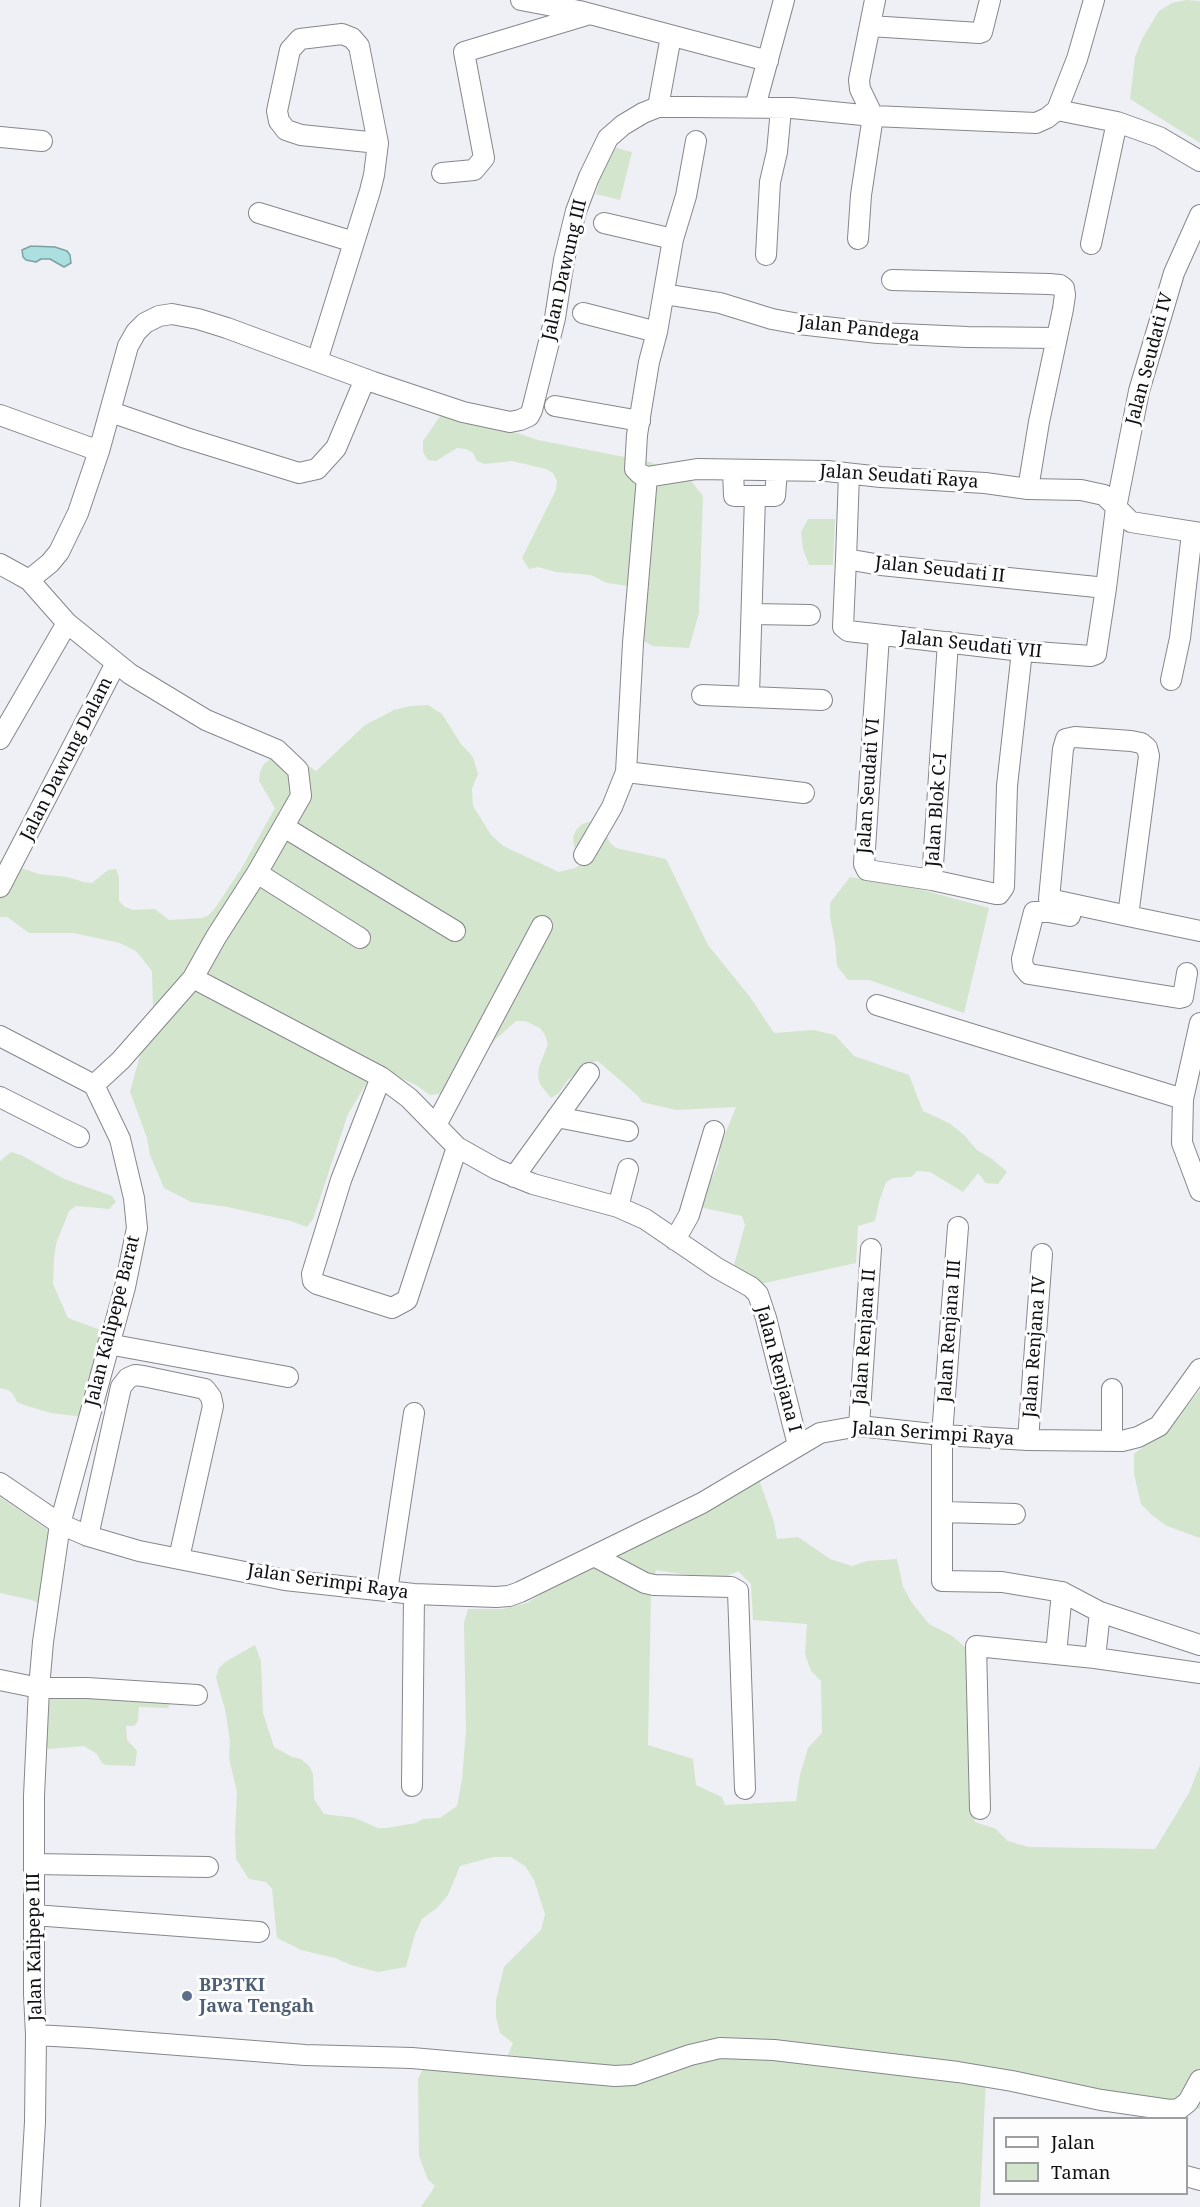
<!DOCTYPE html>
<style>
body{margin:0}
#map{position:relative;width:1200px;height:2207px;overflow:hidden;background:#eef0f6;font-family:"Noto Serif",serif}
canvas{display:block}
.legend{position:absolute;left:993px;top:2117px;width:195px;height:78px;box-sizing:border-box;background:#fdfdfe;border:2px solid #9d9e9f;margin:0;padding:8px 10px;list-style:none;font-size:18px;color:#0e0f11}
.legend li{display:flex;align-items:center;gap:12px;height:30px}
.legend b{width:30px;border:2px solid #9d9e9f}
</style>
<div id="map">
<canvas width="1200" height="2207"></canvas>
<ul class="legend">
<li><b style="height:8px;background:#fff"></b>Jalan</li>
<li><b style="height:16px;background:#d3e5cc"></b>Taman</li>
</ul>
</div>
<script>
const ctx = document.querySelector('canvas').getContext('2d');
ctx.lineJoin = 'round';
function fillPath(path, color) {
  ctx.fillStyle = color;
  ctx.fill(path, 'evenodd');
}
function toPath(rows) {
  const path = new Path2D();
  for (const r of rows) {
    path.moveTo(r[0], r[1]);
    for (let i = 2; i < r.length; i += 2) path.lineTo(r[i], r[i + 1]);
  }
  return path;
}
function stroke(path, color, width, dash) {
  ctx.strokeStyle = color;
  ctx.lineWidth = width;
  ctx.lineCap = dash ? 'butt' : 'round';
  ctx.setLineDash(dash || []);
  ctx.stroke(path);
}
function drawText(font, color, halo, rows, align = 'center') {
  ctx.font = font + ' "Noto Serif",serif';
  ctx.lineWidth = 6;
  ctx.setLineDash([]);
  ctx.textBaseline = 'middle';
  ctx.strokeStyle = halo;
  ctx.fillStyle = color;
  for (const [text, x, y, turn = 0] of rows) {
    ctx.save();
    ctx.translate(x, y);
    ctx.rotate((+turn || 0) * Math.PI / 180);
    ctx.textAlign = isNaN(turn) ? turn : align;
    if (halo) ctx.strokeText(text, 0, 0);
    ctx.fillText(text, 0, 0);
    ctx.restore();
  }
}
fillPath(toPath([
 [1186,0,1200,1,1200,143,1130,99,1135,57,1142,39,1159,11,1172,3],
 [609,146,632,152,620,200,596,194],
 [445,409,538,440,650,462,692,482,703,496,699,613,689,648,652,646,644,641,641,615,643,588,607,583,591,575,556,572,538,567,529,569,522,558,556,490,557,481,553,473,546,469,512,461,485,464,477,461,473,453,466,449,457,448,436,461,428,460,423,452,423,441],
 [808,519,835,519,833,565,809,565,803,549,801,532],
 [428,705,442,714,461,744,473,757,478,774,472,789,473,806,491,835,503,846,559,872,575,868,582,864,574,846,573,837,576,830,582,824,606,817,606,834,610,843,616,848,666,859,708,945,750,997,774,1033,813,1030,835,1035,854,1056,909,1075,923,1111,949,1123,964,1135,977,1150,992,1159,1007,1172,998,1184,986,1183,978,1173,963,1192,930,1172,917,1171,911,1177,893,1178,886,1182,879,1202,875,1221,858,1226,856,1263,760,1284,734,1265,745,1225,742,1216,699,1207,718,1164,721,1144,736,1107,676,1110,642,1102,638,1096,598,1061,586,1064,568,1080,558,1094,551,1098,540,1084,538,1076,539,1067,548,1044,545,1035,540,1028,525,1021,516,1021,497,1038,484,1053,476,1068,475,1077,439,1094,430,1095,416,1085,380,1069,366,1084,348,1114,313,1219,307,1227,291,1221,228,1207,191,1202,164,1188,150,1155,147,1138,130,1092,153,1008,152,971,136,951,120,943,73,933,29,933,7,917,0,917,0,861,39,874,67,877,84,882,92,883,108,870,116,869,119,877,119,901,125,907,133,910,155,909,169,920,202,918,209,915,215,908,241,869,275,808,259,781,260,772,264,764,270,759,301,760,316,771,365,725,394,710,411,706],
 [850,877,915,888,989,908,964,1013,869,980,848,980,837,966,835,942,830,917,830,903],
 [11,1152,21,1155,64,1179,112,1196,116,1202,109,1209,76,1206,69,1211,56,1244,54,1258,53,1284,68,1318,106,1332,82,1417,51,1413,27,1406,17,1402,13,1394,8,1390,0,1388,0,1161],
 [1200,1390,1200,1538,1167,1526,1153,1516,1141,1504,1134,1474,1134,1454,1171,1425],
 [757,1474,774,1522,777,1539,798,1537,830,1559,852,1566,867,1561,897,1559,903,1587,912,1603,929,1624,952,1636,965,1647,967,1656,971,1796,975,1822,996,1829,1008,1841,1028,1847,1155,1849,1189,1793,1200,1765,1200,2109,1110,2100,1025,2074,1001,2071,986,2078,980,2207,421,2207,435,2186,428,2180,419,2156,418,2079,425,2064,502,2069,513,2043,500,2033,496,2017,496,2000,504,1967,541,1930,545,1914,534,1880,525,1866,511,1857,493,1857,460,1866,448,1895,437,1908,422,1919,415,1934,406,1967,378,1972,351,1965,335,1958,301,1950,277,1938,272,1889,266,1882,249,1879,236,1859,235,1833,237,1792,229,1758,230,1741,225,1709,218,1685,216,1677,219,1668,225,1662,255,1645,261,1661,263,1713,274,1747,292,1757,301,1759,310,1767,313,1774,314,1799,324,1814,355,1818,378,1828,386,1828,416,1823,423,1819,440,1818,457,1806,462,1780,466,1730,464,1623,468,1609,503,1609,527,1603,561,1581],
 [656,1570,719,1580,738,1571,751,1584,753,1620,807,1624,805,1654,811,1671,821,1681,822,1733,808,1748,800,1775,796,1801,725,1805,722,1797,696,1785,693,1759,648,1745,651,1593],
 [0,1497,47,1529,55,1538,41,1605,32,1600,0,1593],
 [46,1688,171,1701,168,1708,139,1707,138,1721,134,1726,126,1726,127,1740,137,1751,135,1766,106,1765,102,1763,97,1754,84,1746,49,1749,42,1743]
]), '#d3e5cc');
const water = toPath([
 [31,246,55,247,67,251,70,255,71,263,64,267,50,259,41,259,36,262,26,260,23,257,22,250,31,246]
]);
fillPath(water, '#acdfdf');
stroke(water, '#7da1a1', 1.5);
const minor = toPath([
 [521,0,579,11,768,61],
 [870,26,979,33,982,32,990,0],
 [658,107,671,36],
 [755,107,784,0],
 [1057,110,1117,122,1159,137,1200,161],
 [0,137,42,141],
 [696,141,686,196,673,239,657,332,649,362,637,435,635,469,640,474,647,477,697,469,827,471,881,477,985,483,1028,489,1081,490,1104,495,1131,522,1200,533],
 [442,173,474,170,484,158,464,52,590,14],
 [259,213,354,242],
 [604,223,673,239],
 [858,239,861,195,873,116,860,89,859,80,875,0],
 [1091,244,1117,122],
 [766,255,770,182,777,152,781,109],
 [892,280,1049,284,1060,285,1064,288,1065,295,1063,309,1039,422,1028,489],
 [664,294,720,303,772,319,799,324,878,333,967,337,1057,338],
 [583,313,657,332],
 [317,361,370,191,374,175,378,143,359,46,352,38,342,34,300,39,290,50,277,111,279,121,286,130,301,135,378,143],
 [555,406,640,421],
 [111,412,186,438,299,473,317,469,336,448,365,379],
 [0,415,99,451],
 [733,470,734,496,775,496,777,471],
 [846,559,849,474],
 [0,564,29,580,50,563,59,552,78,513,99,451,128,346,136,332,145,323,159,316,172,314,198,319,227,328,373,382,463,412,510,422,520,420,529,416,532,410,555,318,564,260,576,211,589,177,608,138,623,125,643,113,658,107,690,107,792,108,873,116,1036,123,1047,118,1057,110,1077,59,1094,0],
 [29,580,67,623,130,674,206,720,277,750,298,770,301,796,257,873,216,937,193,978,121,1060,94,1085],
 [1106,588,881,565,846,559,843,627,848,631,1022,651,1091,656,1096,654,1106,588,1116,508,1139,391,1174,273,1200,215],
 [752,614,810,615],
 [879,635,864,864,867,870,932,880],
 [948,642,932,880,996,894,999,894,1004,887,1007,786,1022,651],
 [1171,680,1180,638,1192,533],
 [702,695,822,700],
 [749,695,755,496],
 [0,739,67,623],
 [626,772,633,643,647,477],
 [284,827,455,931],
 [584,855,612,807,626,772,804,793],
 [257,873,360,938],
 [0,887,116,663],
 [1070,916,1049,912,1034,912,1022,959,1023,967,1029,974,1179,998,1183,997,1187,973],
 [1128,916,1149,756,1147,748,1141,743,1131,741,1075,737,1066,739,1063,749,1049,899,1128,916,1200,931],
 [193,978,381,1077,409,1098,457,1147,496,1169,533,1184,618,1207,645,1219,717,1268,751,1287,758,1294,766,1318,798,1445],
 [877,1005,1183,1099],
 [1200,1023,1183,1099,1182,1143,1200,1191],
 [0,1036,94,1085],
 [381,1077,341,1180,312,1274,313,1281,317,1284,392,1308,407,1300,457,1147],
 [0,1097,79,1137],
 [557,1117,628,1131],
 [436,1125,542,926],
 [514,1177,589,1073],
 [618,1207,628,1169],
 [958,1227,942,1435,942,1581,1002,1582,1062,1592,1100,1612,1200,1645],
 [675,1240,689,1215,714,1131],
 [108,1344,288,1377],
 [1112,1389,1112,1441],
 [859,1426,871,1249],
 [1028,1440,1042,1254],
 [0,1483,60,1524,88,1536,139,1551,285,1580,414,1594,496,1597,509,1596,520,1592,702,1503,820,1433,859,1426,942,1435,1028,1440,1122,1441,1138,1437,1159,1426,1200,1369],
 [943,1512,1015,1514],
 [88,1536,121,1387,128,1378,135,1375,143,1376,205,1389,211,1397,213,1406,179,1558],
 [594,1556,645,1583,654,1585,731,1587,738,1591,745,1789],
 [387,1591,414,1413],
 [1056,1654,1062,1592],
 [1095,1658,1100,1612],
 [0,1680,39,1688,87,1688,197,1695],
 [412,1786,414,1594],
 [980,1809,976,1646,1095,1658,1200,1673],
 [34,1864,208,1867],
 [34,1915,259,1932],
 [36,2035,89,2038,305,2055,412,2058,615,2076,633,2075,690,2055,720,2048,774,2050,958,2072,1012,2081,1101,2100,1170,2110,1179,2109,1188,2102,1200,2080],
 [1186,2176,1200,2180],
 [30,2207,35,2122,36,2035,34,1994,34,1796,39,1688,43,1642,60,1524,125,1287,137,1228,134,1198,120,1139,94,1085]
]);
stroke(minor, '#86878d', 22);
stroke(minor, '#fff', 20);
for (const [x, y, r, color] of [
 [187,1996,6,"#5c6f8a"]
]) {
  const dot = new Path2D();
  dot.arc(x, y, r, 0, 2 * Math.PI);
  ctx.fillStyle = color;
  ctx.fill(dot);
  stroke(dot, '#fdfdfe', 2);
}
drawText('18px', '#0e0f11', '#fdfdfe', [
 ["Jalan Dawung III",565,270,-77],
 ["Jalan Pandega",859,329,6],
 ["Jalan Seudati IV",1150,359,-75],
 ["Jalan Seudati Raya",899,477,4],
 ["Jalan Seudati II",940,570,6],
 ["Jalan Seudati VII",971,645,6],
 ["Jalan Dawung Dalam",67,759,-63],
 ["Jalan Seudati VI",869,786,-86],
 ["Jalan Blok C-I",937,810,-86],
 ["Jalan Kalipepe Barat",113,1321,-76],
 ["Jalan Renjana III",950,1331,-86],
 ["Jalan Renjana II",865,1337,-86],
 ["Jalan Renjana IV",1035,1347,-86],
 ["Jalan Renjana I",778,1369,75],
 ["Jalan Serimpi Raya",933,1434,4],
 ["Jalan Serimpi Raya",328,1582,8],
 ["Jalan Kalipepe III",35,1947,-91]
]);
drawText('bold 18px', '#4e5e75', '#fdfdfe', [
 ["BP3TKI",199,1986],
 ["Jawa Tengah",199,2007]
], 'left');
</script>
